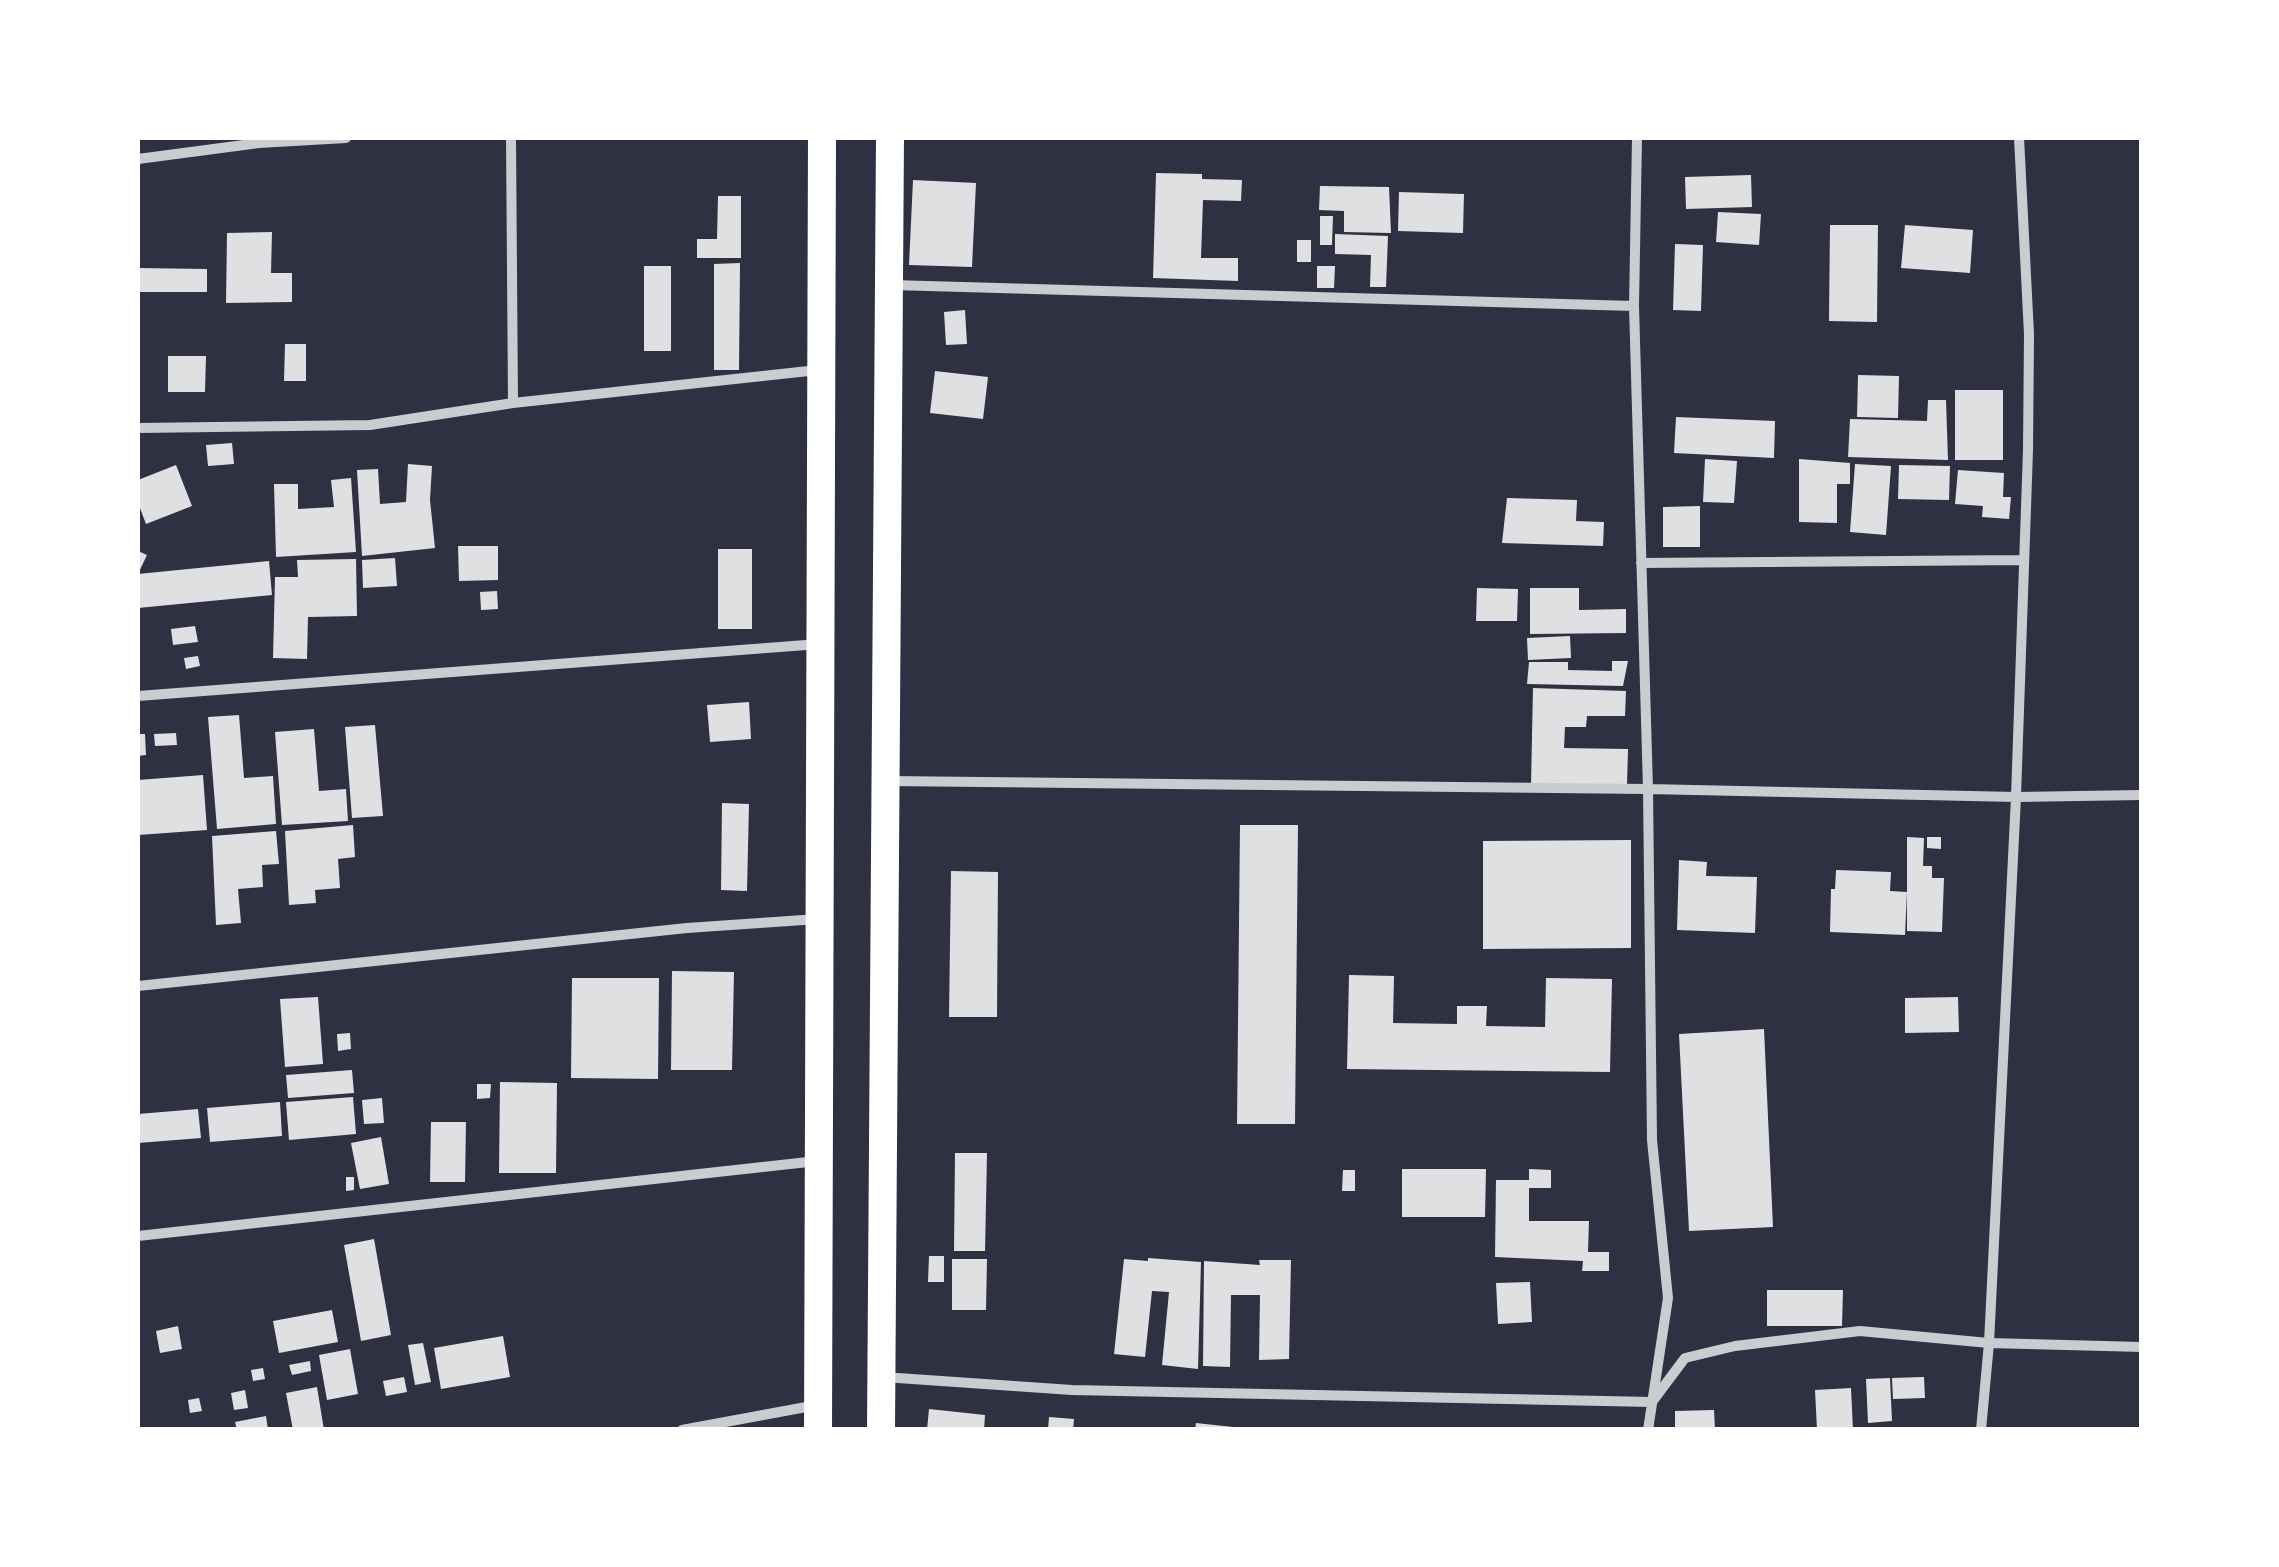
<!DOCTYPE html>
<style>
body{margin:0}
#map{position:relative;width:2279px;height:1567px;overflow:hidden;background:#2d3142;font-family:Poppins,sans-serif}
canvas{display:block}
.frame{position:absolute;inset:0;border:140px solid #fff;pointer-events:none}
</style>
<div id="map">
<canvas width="2279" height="1567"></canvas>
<div class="frame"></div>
</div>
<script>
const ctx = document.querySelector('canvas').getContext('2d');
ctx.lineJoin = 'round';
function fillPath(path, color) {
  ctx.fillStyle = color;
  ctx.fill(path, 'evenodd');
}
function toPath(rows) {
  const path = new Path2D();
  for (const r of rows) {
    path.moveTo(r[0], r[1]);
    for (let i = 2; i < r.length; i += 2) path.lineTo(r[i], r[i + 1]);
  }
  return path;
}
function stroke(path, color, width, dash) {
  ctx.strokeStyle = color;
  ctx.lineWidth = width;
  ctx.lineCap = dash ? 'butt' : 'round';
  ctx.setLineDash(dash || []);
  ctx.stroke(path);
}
fillPath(toPath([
 [1156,173,1202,174,1202,179,1242,180,1241,201,1203,200,1201,258,1238,258,1238,281,1153,278],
 [1751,175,1752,207,1686,209,1685,177],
 [913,180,976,183,972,267,909,265],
 [1320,186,1389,187,1391,233,1344,232,1344,211,1319,210],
 [1399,192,1464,194,1463,233,1398,231],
 [718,196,741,196,741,258,697,258,697,239,717,239],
 [1718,212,1761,214,1759,245,1716,242],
 [1320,216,1333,216,1332,245,1320,245],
 [1830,225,1878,225,1877,322,1829,321],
 [1905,225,1973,230,1970,273,1901,268],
 [272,232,271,273,292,273,292,302,226,303,227,233],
 [1335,234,1388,236,1386,287,1370,287,1371,255,1335,254],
 [1297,240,1311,240,1311,262,1297,262],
 [1675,244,1703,245,1701,311,1673,310],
 [740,263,739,370,714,370,714,264],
 [644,266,671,266,671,351,644,351],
 [1317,266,1335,266,1334,288,1317,288],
 [138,268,207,269,207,292,139,292],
 [965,310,967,344,946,345,944,312],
 [285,344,306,344,306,381,284,381],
 [168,356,206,356,205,392,168,392],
 [935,371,988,377,983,419,930,413],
 [1858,375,1899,376,1898,418,1857,417],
 [1955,390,2003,390,2003,460,1955,460],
 [1928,400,1946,400,1948,460,1848,457,1850,419,1927,421],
 [1676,417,1775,421,1774,458,1674,453],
 [232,443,234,464,208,466,206,445],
 [1705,459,1737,461,1734,503,1703,502],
 [1799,459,1850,463,1850,484,1837,484,1837,523,1799,522],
 [408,464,432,466,430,500,435,548,362,556,357,470,378,469,380,504,406,502],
 [1855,464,1891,466,1886,535,1850,532],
 [176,465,192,506,146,524,138,503,138,480],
 [1899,465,1950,466,1949,500,1898,499],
 [1958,470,2004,473,2003,497,2011,497,2009,519,1982,517,1983,506,1955,504],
 [351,478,356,552,276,557,274,484,298,484,298,509,334,507,331,480],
 [1507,498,1577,500,1576,521,1604,522,1603,546,1502,543],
 [1700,506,1700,547,1663,547,1663,507],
 [458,546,498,546,498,580,459,581],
 [718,549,752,549,752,629,718,629],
 [138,551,147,555,138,574,269,561,272,595,138,608],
 [395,558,397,586,363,588,362,560],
 [356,559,357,616,308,617,307,659,273,658,275,577,298,577,297,560],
 [1477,588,1518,589,1517,621,1476,621],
 [1530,588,1579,588,1579,610,1626,609,1626,633,1530,634],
 [497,591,498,609,481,610,480,592],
 [195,626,198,642,173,645,171,629],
 [1570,636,1571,658,1528,660,1527,638],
 [198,656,200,666,186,669,184,658],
 [1612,661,1628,661,1623,686,1527,684,1529,662,1568,662,1568,670,1612,671],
 [1533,688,1626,691,1625,716,1587,716,1586,727,1565,727,1564,748,1628,749,1627,785,1531,784],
 [749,702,751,739,710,742,707,705],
 [239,715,244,778,273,776,276,824,217,829,208,717],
 [375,725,383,816,352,818,345,727],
 [314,729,319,791,346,789,348,821,282,825,275,732],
 [176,733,177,745,155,746,154,734],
 [138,734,145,734,146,755,138,756],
 [203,775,207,830,138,835,138,780],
 [722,803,749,804,747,891,721,890],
 [353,825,355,857,338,859,340,888,315,890,316,903,289,905,285,831],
 [1240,825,1298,825,1295,1124,1237,1124],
 [276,831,279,864,262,865,263,887,238,889,241,923,216,925,212,836],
 [1907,837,1924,838,1923,866,1932,866,1932,878,1944,878,1942,932,1907,931],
 [1927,837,1941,837,1941,849,1927,848],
 [1631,840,1631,948,1483,949,1483,841],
 [1679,860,1707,862,1706,876,1757,877,1755,933,1677,930],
 [1836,870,1891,872,1890,891,1907,892,1905,935,1830,932,1831,889,1835,889],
 [951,871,998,872,997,1017,949,1017],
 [672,971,734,972,732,1070,671,1070],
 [1349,975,1394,976,1393,1023,1457,1024,1457,1006,1487,1006,1486,1026,1545,1027,1546,978,1612,979,1610,1072,1347,1069],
 [572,978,659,978,658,1079,571,1078],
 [318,997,323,1064,285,1067,280,999],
 [1958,997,1959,1032,1905,1033,1905,998],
 [1764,1029,1773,1227,1689,1231,1679,1034],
 [350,1033,351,1049,338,1051,337,1034],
 [352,1070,354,1093,288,1098,286,1075],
 [500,1082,557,1083,556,1173,499,1173],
 [477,1084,491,1084,490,1098,477,1099],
 [353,1097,356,1134,289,1140,286,1102],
 [382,1098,384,1123,364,1124,362,1100],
 [280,1102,282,1136,210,1142,207,1108],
 [198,1109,201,1138,138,1143,138,1114],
 [431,1122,466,1122,465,1182,430,1182],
 [381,1137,389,1184,360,1189,351,1143],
 [955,1153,987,1153,985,1251,954,1251],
 [1402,1169,1486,1169,1485,1217,1402,1217],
 [1529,1169,1551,1170,1551,1188,1529,1188,1529,1221,1589,1221,1588,1252,1609,1252,1609,1271,1582,1271,1583,1261,1495,1257,1496,1180,1529,1180],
 [1343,1170,1355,1170,1355,1191,1342,1191],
 [346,1177,354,1177,354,1190,346,1191],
 [374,1239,391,1335,361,1341,344,1245],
 [929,1256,944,1256,944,1282,928,1282],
 [1148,1258,1201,1262,1198,1369,1162,1365,1169,1292,1152,1291,1145,1357,1114,1354,1124,1259,1148,1261],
 [952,1259,987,1259,986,1310,952,1310],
 [1259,1260,1291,1260,1289,1359,1259,1360,1260,1295,1231,1295,1230,1367,1203,1366,1204,1261,1260,1265],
 [1530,1282,1532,1322,1498,1324,1496,1283],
 [1767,1290,1843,1290,1842,1326,1767,1326],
 [332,1310,338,1342,279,1353,273,1321],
 [178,1326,182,1349,160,1353,156,1331],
 [503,1336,510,1377,441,1389,434,1348],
 [423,1343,431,1382,415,1385,408,1345],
 [350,1349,358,1394,327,1400,319,1355],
 [310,1361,311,1371,292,1375,289,1365],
 [263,1368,265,1379,253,1381,251,1370],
 [404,1377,407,1392,386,1396,383,1381],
 [1924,1377,1925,1398,1893,1399,1892,1378],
 [1890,1378,1892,1421,1868,1423,1866,1379],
 [317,1387,324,1430,293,1430,286,1393],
 [1851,1388,1853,1430,1817,1430,1815,1390],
 [245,1390,248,1408,234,1410,231,1393],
 [199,1398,202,1411,190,1413,188,1400],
 [929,1409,985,1415,984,1430,927,1430],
 [1714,1410,1715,1430,1675,1430,1675,1411],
 [266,1416,268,1430,237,1430,235,1422],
 [1049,1417,1074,1419,1073,1430,1048,1430],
 [1196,1423,1233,1427,1233,1430,1195,1430]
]), '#e0e0e3');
stroke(toPath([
 [511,138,513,403],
 [138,159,259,143,346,138],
 [892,285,1634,306,1648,789,1652,1140,1668,1298,1648,1430],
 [1634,306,1637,138],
 [138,428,370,425,513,403,818,370],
 [1641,563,2022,560],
 [138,696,819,644],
 [888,781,1648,789,2016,797,2142,795],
 [138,986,687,928,818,919],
 [138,1236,817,1161],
 [883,1377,1072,1390,1652,1402,1685,1358,1735,1346,1860,1331,1989,1343,2142,1347],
 [682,1430,817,1405],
 [1981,1430,1989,1343,2016,797,2028,450,2029,334,2019,138]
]), '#caccd0', 10);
stroke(toPath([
 [818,1430,822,138],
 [881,1430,890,138]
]), '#fff', 28);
</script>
